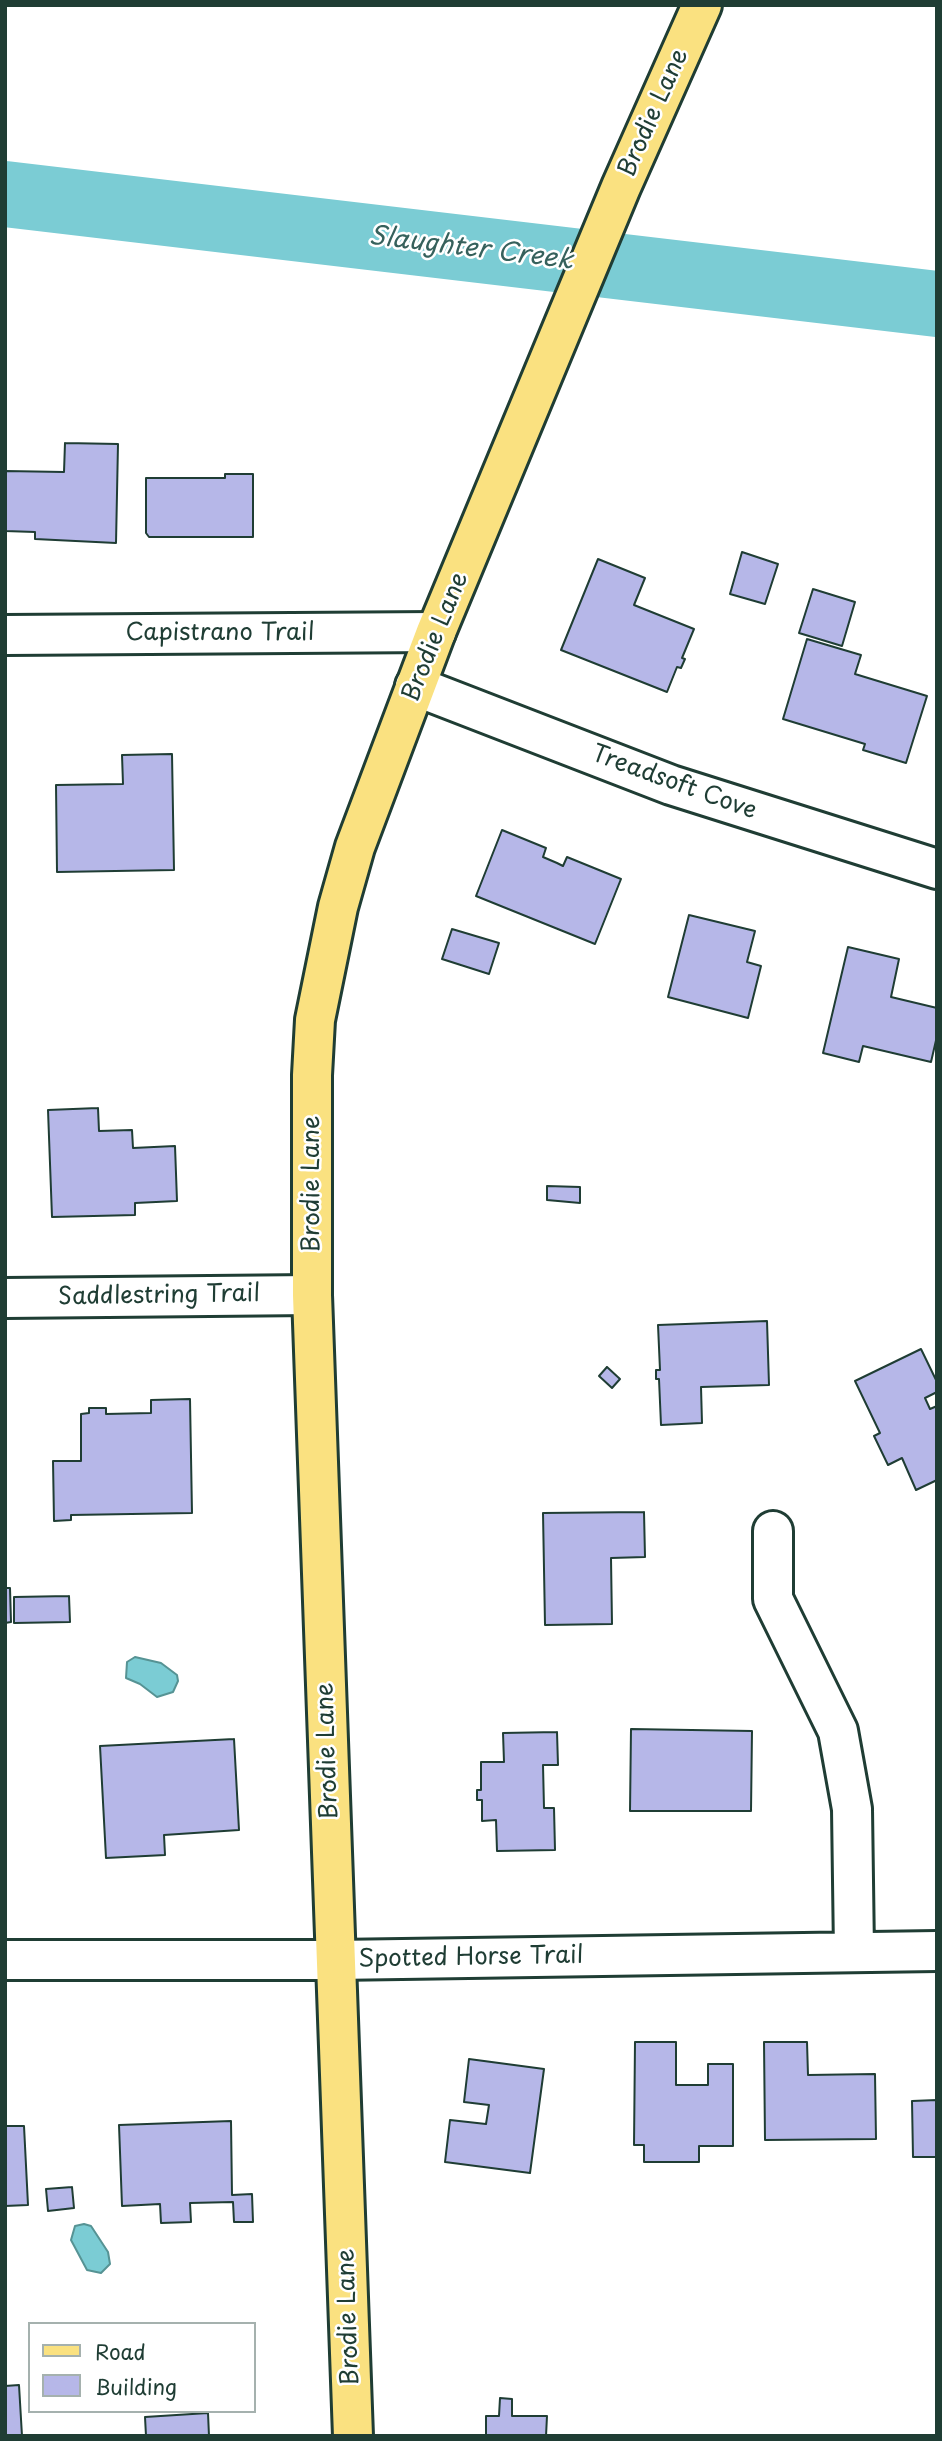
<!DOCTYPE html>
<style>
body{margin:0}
#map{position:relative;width:942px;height:2441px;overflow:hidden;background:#fff;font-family:"Playpen Sans",sans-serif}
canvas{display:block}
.frame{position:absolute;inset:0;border:7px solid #1f3d34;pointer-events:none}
.legend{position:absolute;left:28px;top:2322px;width:228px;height:91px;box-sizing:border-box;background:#fff;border:2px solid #a5b1ae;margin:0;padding:9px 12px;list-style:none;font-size:21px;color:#1f3d34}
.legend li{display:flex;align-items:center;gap:14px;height:35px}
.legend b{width:35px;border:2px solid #a5b1ae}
</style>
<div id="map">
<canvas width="942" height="2441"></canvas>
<div class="frame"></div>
<ul class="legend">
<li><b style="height:9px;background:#fae180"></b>Road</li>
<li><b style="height:19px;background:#b6b7e8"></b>Building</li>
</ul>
</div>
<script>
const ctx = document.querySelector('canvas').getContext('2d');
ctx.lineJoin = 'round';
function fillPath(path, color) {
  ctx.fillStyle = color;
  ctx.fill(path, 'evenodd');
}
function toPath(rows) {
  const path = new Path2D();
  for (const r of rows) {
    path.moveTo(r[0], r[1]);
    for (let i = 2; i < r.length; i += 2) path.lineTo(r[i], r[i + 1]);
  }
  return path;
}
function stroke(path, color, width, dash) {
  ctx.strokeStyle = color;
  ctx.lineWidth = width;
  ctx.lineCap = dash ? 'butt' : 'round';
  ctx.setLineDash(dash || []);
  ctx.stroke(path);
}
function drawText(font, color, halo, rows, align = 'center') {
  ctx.font = font + ' "Playpen Sans",sans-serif';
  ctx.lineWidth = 5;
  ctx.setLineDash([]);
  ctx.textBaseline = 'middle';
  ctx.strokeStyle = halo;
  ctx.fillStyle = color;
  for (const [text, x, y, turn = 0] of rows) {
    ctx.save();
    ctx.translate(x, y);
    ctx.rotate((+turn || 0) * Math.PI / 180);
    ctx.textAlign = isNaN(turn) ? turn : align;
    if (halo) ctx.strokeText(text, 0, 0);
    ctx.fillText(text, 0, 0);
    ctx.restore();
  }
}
const water = toPath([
 [135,1657,161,1663,177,1675,178,1681,173,1692,157,1697,140,1684,126,1678,127,1662,135,1657],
 [84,2224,91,2226,108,2252,110,2264,101,2273,87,2270,71,2240,75,2226,84,2224]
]);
fillPath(water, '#7bccd4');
stroke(water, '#569394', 2);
stroke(toPath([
 [5,194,937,304]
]), '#7bccd4', 66);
const building = toPath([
 [65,443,118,444,116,543,35,539,35,532,5,531,5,471,64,472,65,443],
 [225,474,253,474,253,537,149,537,146,533,146,478,225,478,225,474],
 [742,552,778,564,765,604,730,594,742,552],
 [598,559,645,578,634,605,694,629,682,658,685,659,681,668,677,667,667,692,561,650,598,559],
 [813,589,855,602,842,646,799,633,813,589],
 [807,639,861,655,855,674,927,696,906,763,863,750,865,744,783,719,807,639],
 [172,754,174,870,57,872,56,785,123,784,122,755,172,754],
 [502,830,546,848,543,857,557,863,563,866,567,857,621,879,595,944,476,896,502,830],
 [689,915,755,931,747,962,761,966,748,1018,668,997,689,915],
 [452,929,499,943,489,974,442,959,452,929],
 [848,947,899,959,891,997,937,1008,937,1036,931,1062,863,1046,859,1062,823,1053,848,947],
 [98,1108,99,1131,132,1130,133,1148,175,1146,177,1201,135,1203,135,1215,52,1217,48,1110,98,1108],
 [547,1186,580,1187,580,1203,547,1200,547,1186],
 [767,1321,769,1385,701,1387,702,1423,661,1425,659,1379,656,1379,656,1370,660,1370,658,1325,767,1321],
 [921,1349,937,1382,937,1392,925,1398,930,1409,937,1406,937,1480,916,1490,902,1458,888,1465,874,1436,880,1433,855,1381,921,1349],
 [607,1367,620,1379,612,1388,599,1376,607,1367],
 [190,1399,192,1513,71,1515,71,1520,54,1521,53,1461,81,1461,81,1414,89,1413,89,1408,106,1408,106,1414,151,1413,151,1400,190,1399],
 [644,1512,645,1557,611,1558,612,1624,545,1625,543,1513,644,1512],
 [5,1588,10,1588,11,1622,5,1623,5,1588],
 [69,1596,70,1622,14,1623,14,1597,69,1596],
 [631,1729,752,1731,751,1811,630,1811,631,1729],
 [557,1732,558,1765,543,1765,544,1808,554,1808,555,1850,497,1851,496,1820,482,1821,482,1800,477,1800,477,1790,481,1790,481,1762,504,1762,503,1733,557,1732],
 [234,1739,239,1830,164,1835,165,1855,106,1858,100,1746,234,1739],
 [635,2042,676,2042,676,2085,708,2085,708,2064,733,2064,733,2146,699,2146,699,2162,644,2162,644,2145,634,2145,635,2042],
 [764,2042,807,2042,808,2075,875,2074,876,2139,765,2140,764,2042],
 [469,2059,544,2069,530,2173,445,2162,450,2120,486,2124,489,2105,464,2102,469,2059],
 [937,2100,937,2157,913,2157,912,2101,937,2100],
 [231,2121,232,2195,252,2194,253,2222,234,2222,233,2202,190,2203,191,2222,161,2223,160,2204,122,2206,119,2125,231,2121],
 [5,2126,24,2126,28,2205,5,2206,5,2126],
 [72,2187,74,2208,48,2211,46,2189,72,2187],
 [19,2385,22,2436,5,2436,5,2386,19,2385],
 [500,2398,512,2399,512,2416,547,2416,546,2436,486,2436,486,2416,499,2416,500,2398],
 [208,2413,209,2436,146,2436,145,2417,208,2413]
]);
fillPath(building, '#b6b7e8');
stroke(building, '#1f3d34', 2);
const minor = toPath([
 [5,635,436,632],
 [415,686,671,785,937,869],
 [5,1298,312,1295],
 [773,1531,773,1599,838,1731,852,1809,854,1952],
 [5,1960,335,1960,937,1951]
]);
const major = toPath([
 [353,2436,312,1295,312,1075,315,1020,338,907,355,847,436,632,621,187,702,5]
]);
stroke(minor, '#1f3d34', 44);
stroke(major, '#1f3d34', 44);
stroke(minor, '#fff', 38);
stroke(major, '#fae180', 38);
drawText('24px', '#1f3d34', '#fff', [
 ["Brodie Lane",654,113,-66],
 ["Capistrano Trail",220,633],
 ["Brodie Lane",436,637,-68],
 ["Treadsoft Cove",674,783,20],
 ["Brodie Lane",312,1184,-90],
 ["Saddlestring Trail",159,1296,-1],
 ["Brodie Lane",328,1751,-92],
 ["Spotted Horse Trail",471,1958,-1],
 ["Brodie Lane",349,2317,-92]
]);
drawText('italic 26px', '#36615c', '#fff', [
 ["Slaughter Creek",471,249,7]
]);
</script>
